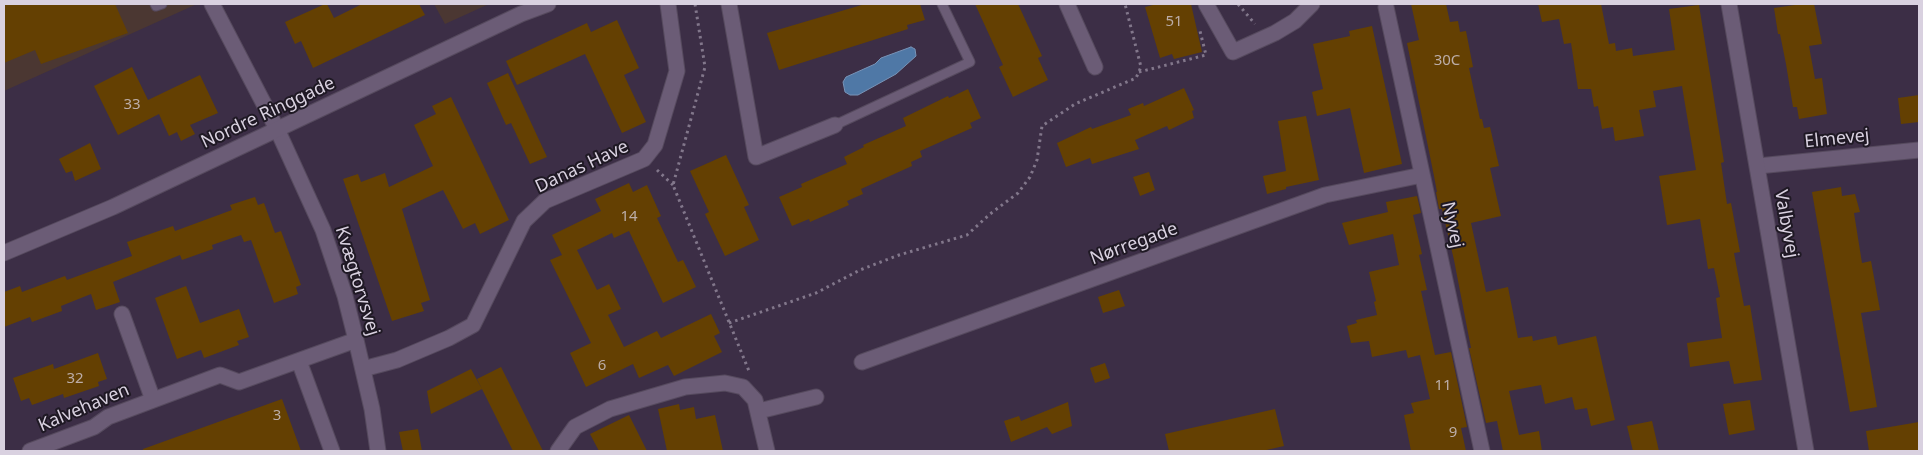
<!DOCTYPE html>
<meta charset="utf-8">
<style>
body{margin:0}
#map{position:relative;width:1923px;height:455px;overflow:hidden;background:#3c2e46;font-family:"Noto Sans",sans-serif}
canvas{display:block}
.frame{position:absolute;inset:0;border:5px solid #d9d1e0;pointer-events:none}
</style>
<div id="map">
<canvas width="1923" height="455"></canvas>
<div class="frame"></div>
</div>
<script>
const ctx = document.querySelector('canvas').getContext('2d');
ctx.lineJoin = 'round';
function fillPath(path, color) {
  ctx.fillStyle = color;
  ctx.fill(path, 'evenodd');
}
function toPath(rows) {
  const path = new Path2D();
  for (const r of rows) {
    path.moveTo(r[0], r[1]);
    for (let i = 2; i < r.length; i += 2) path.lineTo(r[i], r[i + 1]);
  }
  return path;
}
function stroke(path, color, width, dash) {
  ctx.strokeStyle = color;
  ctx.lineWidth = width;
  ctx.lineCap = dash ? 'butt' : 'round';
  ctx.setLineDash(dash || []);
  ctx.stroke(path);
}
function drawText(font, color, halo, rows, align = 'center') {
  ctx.font = font + ' "Noto Sans",sans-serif';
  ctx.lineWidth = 4;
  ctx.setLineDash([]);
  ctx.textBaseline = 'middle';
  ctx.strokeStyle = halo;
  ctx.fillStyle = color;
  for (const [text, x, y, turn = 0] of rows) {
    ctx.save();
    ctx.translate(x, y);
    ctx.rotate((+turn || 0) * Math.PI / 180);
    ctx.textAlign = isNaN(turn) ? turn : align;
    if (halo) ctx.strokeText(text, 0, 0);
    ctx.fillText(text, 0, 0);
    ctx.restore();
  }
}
fillPath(toPath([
 [4,4,197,4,4,91],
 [434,4,489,4,445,24]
]), '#4b3732');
const water = toPath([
 [911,47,915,49,916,56,896,74,858,95,850,95,845,92,843,82,846,77,875,64,881,58,911,47]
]);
fillPath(water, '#4f78a6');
stroke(water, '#7893b7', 1);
fillPath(toPath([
 [4,4,115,4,128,33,41,64,35,50,4,63],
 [325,4,327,4,334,18,362,4,419,4,425,15,313,68,301,41,295,44,285,22],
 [865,4,920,4,925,20,907,25,908,29,779,70,767,33],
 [975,4,1018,4,1042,56,1038,58,1048,80,1013,97,999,67,1003,65],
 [1157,4,1191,4,1202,52,1174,59,1172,54,1160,58,1145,7],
 [1411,4,1446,4,1450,22,1458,21,1460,32,1466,31,1473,67,1469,68,1480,119,1482,119,1484,128,1490,127,1499,166,1490,168,1501,216,1471,223,1486,292,1508,287,1518,338,1532,336,1533,341,1556,336,1558,345,1596,336,1615,420,1591,426,1587,408,1575,410,1572,397,1545,404,1541,385,1509,391,1519,435,1539,431,1542,451,1503,451,1497,421,1486,423,1469,348,1471,348,1454,260,1442,209,1439,209,1436,192,1437,192,1434,176,1407,43,1419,40],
 [1538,4,1601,4,1609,44,1615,43,1616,51,1632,48,1633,56,1675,50,1669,9,1699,5,1724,162,1721,163,1727,204,1731,203,1740,252,1734,253,1744,306,1750,305,1762,380,1734,384,1729,361,1690,367,1687,343,1722,338,1716,298,1720,297,1714,268,1708,269,1700,219,1667,225,1659,176,1696,170,1682,86,1653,91,1656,107,1639,110,1644,136,1615,141,1613,127,1602,129,1598,106,1594,107,1591,89,1578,89,1571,43,1564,44,1559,19,1542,22],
 [1802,4,1814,4,1822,44,1809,46,1815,79,1822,78,1827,114,1799,119,1797,107,1793,107,1786,64,1780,34,1778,34,1774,8],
 [617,20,639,68,624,75,646,122,622,133,585,54,517,85,506,61,587,23,591,32],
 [1372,26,1402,164,1364,173,1350,108,1317,116,1312,92,1323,89,1313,44,1350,36,1349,31],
 [132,67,148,100,200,75,218,113,190,125,195,134,181,141,177,132,169,136,159,114,118,135,94,86],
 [508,73,547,157,530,164,511,123,506,125,487,83],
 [1184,88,1194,110,1192,111,1194,118,1169,130,1167,126,1135,140,1139,149,1092,164,1090,158,1066,167,1057,143,1091,127,1092,129,1131,115,1128,109,1143,103,1144,106],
 [968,89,981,118,970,123,972,128,920,151,922,157,911,162,912,166,861,189,863,194,847,201,849,205,810,222,809,219,792,226,779,197,802,187,801,184,847,164,844,157,864,147,863,145,906,126,903,118,948,96,949,98],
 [1919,95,1919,122,1901,124,1898,98],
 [451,97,509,220,480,234,475,223,463,229,443,190,402,209,430,300,421,303,424,311,392,321,343,179,358,174,361,182,385,173,389,187,433,166,414,125,436,114,432,106],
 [1306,116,1319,180,1286,187,1286,189,1267,194,1263,176,1286,171,1278,121],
 [90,143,101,169,75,181,72,171,66,173,59,159],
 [726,155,749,205,744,207,759,240,725,256,705,214,709,212,690,171],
 [1149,172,1155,190,1140,196,1133,177],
 [629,183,633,192,647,185,661,216,657,218,678,262,683,260,696,287,663,303,629,231,614,238,612,233,577,250,597,290,609,284,621,309,608,315,624,347,657,331,661,338,711,314,720,333,714,336,722,352,674,376,668,365,639,378,633,364,586,387,570,353,591,343,550,260,562,255,552,235,601,211,595,199],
 [1841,187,1842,196,1855,194,1860,212,1854,213,1862,263,1871,261,1880,310,1861,313,1877,407,1850,412,1812,192],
 [1417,196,1421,213,1413,215,1422,254,1419,255,1427,290,1421,291,1435,355,1451,352,1467,427,1461,428,1466,451,1411,451,1404,415,1414,413,1411,403,1430,399,1420,355,1408,358,1406,350,1372,357,1369,341,1351,343,1347,326,1357,323,1356,320,1377,315,1374,302,1376,301,1369,272,1399,265,1393,234,1349,245,1342,223,1388,212,1386,202],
 [255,197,258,205,264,203,275,233,281,231,301,285,296,287,298,294,274,303,251,240,244,242,241,235,212,245,213,249,182,260,180,255,113,282,120,302,96,310,91,294,61,306,62,311,32,322,30,317,4,327,4,292,20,286,22,292,65,276,67,280,132,256,127,242,173,226,175,231,232,210,230,205],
 [186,286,200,323,239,309,249,337,237,341,239,345,204,358,201,350,177,359,155,298],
 [1119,290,1125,306,1103,313,1098,297],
 [98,353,107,379,98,382,99,386,64,398,63,394,32,405,29,398,21,401,13,378,53,364,54,369],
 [1105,363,1110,378,1095,383,1090,368],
 [501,367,543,451,513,451,477,379],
 [471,369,482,389,431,414,427,391],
 [282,399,301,451,143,451,143,449],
 [1750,400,1755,430,1729,435,1723,404],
 [1068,402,1072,426,1052,434,1047,427,1011,442,1004,421,1019,416,1021,421],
 [679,404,680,410,694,407,696,419,715,415,723,451,667,451,658,409],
 [1275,409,1284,446,1262,451,1169,451,1165,434],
 [629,415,647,451,599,451,590,434],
 [1652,421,1659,451,1633,451,1627,426],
 [1919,422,1919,451,1869,451,1866,431],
 [418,429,422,451,403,451,399,432]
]), '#644002');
const lane = toPath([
 [155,4,156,6,162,4],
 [835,125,970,62,942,4]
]);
const street = toPath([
 [212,4,277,129,323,230,345,296,356,340,372,409,378,451],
 [729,4,756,157,835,125],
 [1067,4,1095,67],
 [1206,4,1233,52,1275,33,1295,21,1312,4],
 [1386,7,1482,451],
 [1758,166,1919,150],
 [122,314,153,400],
 [299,361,332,451],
 [862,362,1325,195,1422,175],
 [363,369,397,360,449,338,473,325,524,221,545,201,644,159,655,145,677,71,668,4],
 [759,411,816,397],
 [30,451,94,427,108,417,220,375,239,382,356,340],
 [558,451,575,427,610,409,685,387,725,383,743,387,755,400,767,451]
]);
const secondary = toPath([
 [1729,4,1806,451],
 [4,253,113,207,521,14,548,4]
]);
stroke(lane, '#564a5e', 11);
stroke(street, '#564a5e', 17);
stroke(secondary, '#564a5e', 17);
stroke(toPath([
 [695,4,705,67,673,185,749,371],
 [1238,4,1255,24],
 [1139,72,1206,55,1200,31],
 [657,170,673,185],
 [729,323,816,293,860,270,899,255,967,235,990,214,1018,193,1030,177,1037,160,1042,126,1075,104,1136,78,1141,67,1125,4]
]), '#82778b', 3, [2.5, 4]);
stroke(lane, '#6b5c76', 9);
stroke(street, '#6b5c76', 15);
stroke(secondary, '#6b5c76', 15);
drawText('15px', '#bcada8', null, [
 ["51",1174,22],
 ["30C",1447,61],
 ["33",132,105],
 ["14",629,217],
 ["6",602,366],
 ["32",75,379],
 ["11",1443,386],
 ["3",277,416],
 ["9",1453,433]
]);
drawText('18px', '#d9d1e0', '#1f1924', [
 ["Nordre Ringgade",268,113,-25],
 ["Elmevej",1837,139,-6],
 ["Danas Have",582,167,-25],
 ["Valbyvej",1786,224,80],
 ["Nyvej",1452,225,78],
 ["Nørregade",1134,244,-20],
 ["Kvægtorvsvej",357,281,73],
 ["Kalvehaven",84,408,-23]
]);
</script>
